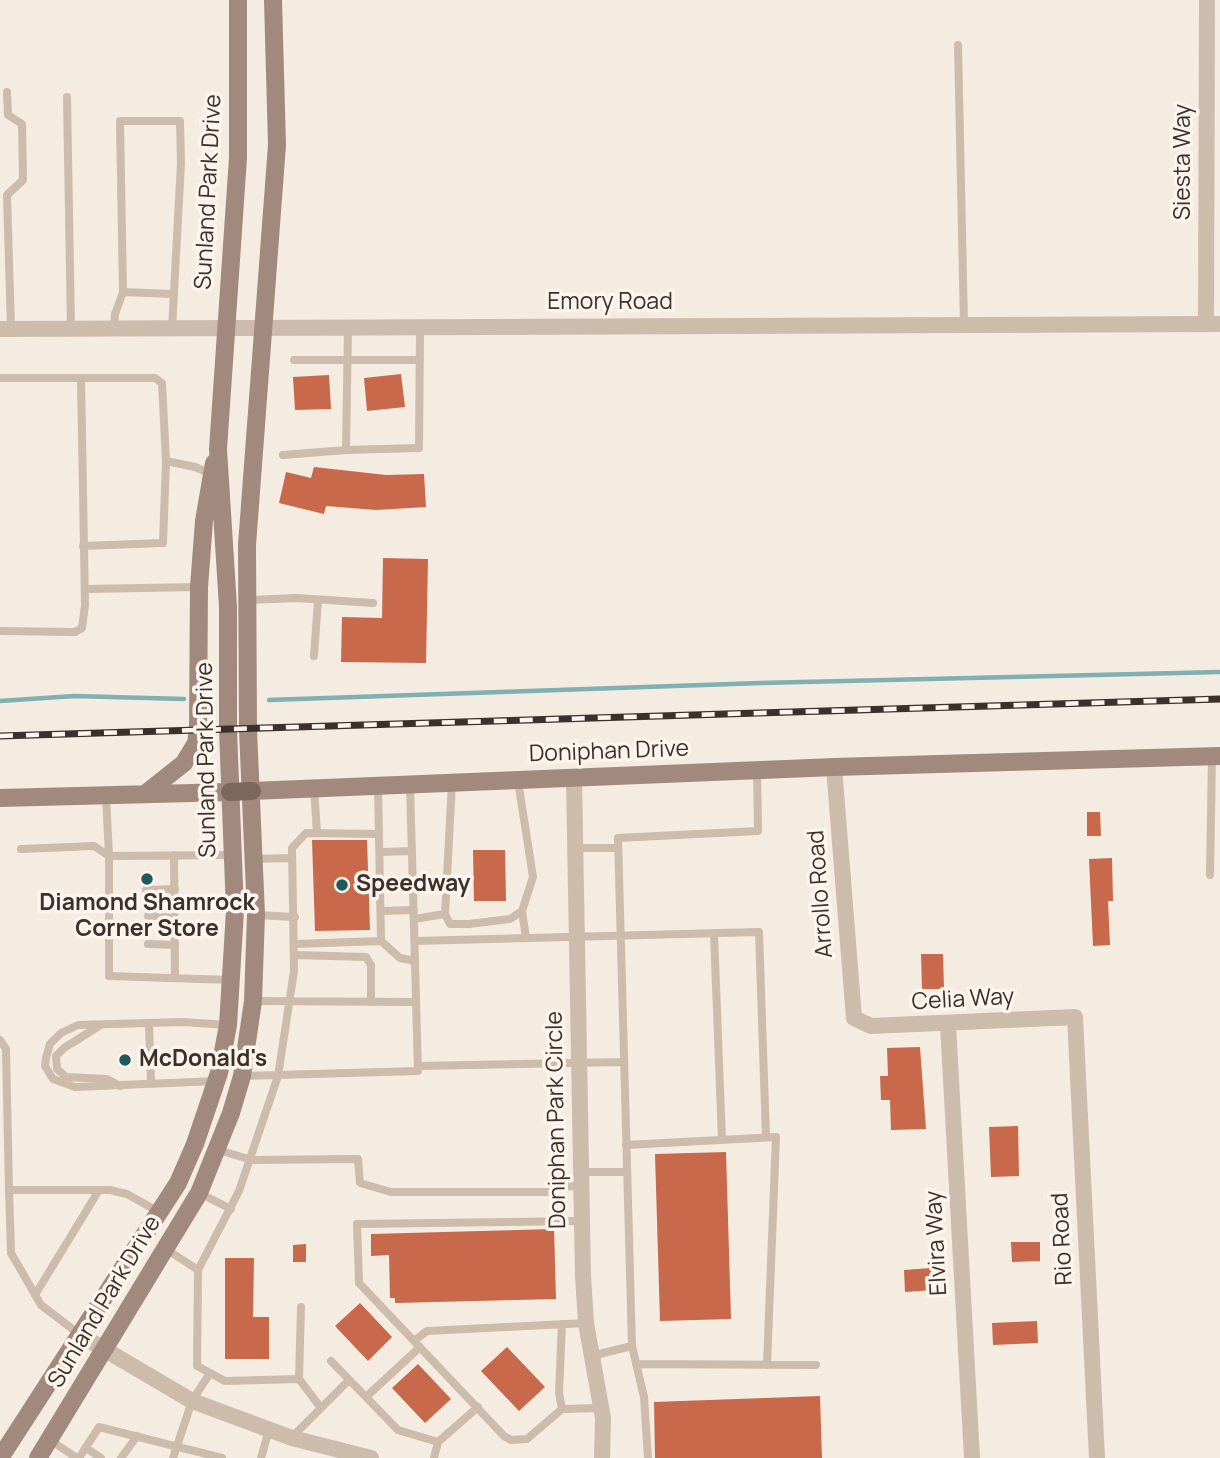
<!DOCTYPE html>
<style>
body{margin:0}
canvas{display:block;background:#f4ebe1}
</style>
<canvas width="1220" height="1458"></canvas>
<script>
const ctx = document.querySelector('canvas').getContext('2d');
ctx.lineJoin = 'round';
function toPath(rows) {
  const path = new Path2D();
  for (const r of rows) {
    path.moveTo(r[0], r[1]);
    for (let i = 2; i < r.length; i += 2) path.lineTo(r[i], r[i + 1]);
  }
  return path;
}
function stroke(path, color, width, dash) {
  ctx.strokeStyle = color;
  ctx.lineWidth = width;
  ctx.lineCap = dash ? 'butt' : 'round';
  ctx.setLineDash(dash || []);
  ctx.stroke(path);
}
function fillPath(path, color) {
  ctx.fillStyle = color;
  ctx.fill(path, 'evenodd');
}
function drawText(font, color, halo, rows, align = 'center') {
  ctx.font = font + ' Manrope,sans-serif';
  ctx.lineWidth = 7;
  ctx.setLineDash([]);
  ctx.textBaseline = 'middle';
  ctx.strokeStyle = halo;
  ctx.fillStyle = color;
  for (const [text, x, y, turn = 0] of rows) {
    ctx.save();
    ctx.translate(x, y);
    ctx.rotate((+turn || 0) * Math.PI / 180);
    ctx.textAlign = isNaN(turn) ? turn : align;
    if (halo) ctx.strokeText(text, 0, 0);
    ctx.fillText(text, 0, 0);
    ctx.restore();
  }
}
stroke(toPath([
 [269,700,761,683,1220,672],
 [0,701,74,696,184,699]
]), '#7fb0b2', 4.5);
fillPath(toPath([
 [401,374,405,407,367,411,364,378],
 [329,375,331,409,295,410,293,377],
 [314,467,386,475,424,474,426,507,376,510,326,506,324,514,279,503,286,472,311,478],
 [383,558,428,559,426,663,341,662,342,617,382,618],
 [1087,812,1100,812,1101,836,1087,836],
 [312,840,367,840,370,930,315,931],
 [473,850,505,850,506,901,474,901],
 [1112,858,1113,901,1108,901,1110,945,1093,946,1089,859],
 [921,954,943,954,944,989,922,989],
 [920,1047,926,1129,891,1130,890,1100,881,1100,880,1076,888,1076,887,1048],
 [1018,1126,1019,1176,991,1177,989,1127],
 [726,1152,731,1319,660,1321,655,1154],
 [554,1229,556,1299,395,1303,395,1298,390,1298,389,1255,371,1256,371,1234],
 [1011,1242,1040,1242,1040,1261,1012,1262],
 [306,1244,306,1262,293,1262,293,1245],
 [225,1258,254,1258,253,1317,269,1317,269,1359,225,1359],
 [931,1268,933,1290,905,1292,904,1270],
 [360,1303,392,1337,368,1361,335,1326],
 [1037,1321,1038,1343,993,1345,992,1323],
 [507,1347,545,1387,519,1411,481,1371],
 [418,1364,451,1399,425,1423,392,1388],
 [820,1396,822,1458,655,1458,654,1402]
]), '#c8694b');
stroke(toPath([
 [958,45,964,325],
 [7,92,8,115,22,124,23,180,7,195,11,329],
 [67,97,71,329],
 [114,329,115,314,123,292],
 [172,329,181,163,180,121,120,121,123,292,173,294],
 [294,360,420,360],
 [0,378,81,378,85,605,82,628,75,632,0,631],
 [81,378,155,378,162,383,166,461,163,543,83,546],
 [346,450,419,448,420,327],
 [283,455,346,450,348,328],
 [166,461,195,467,214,475],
 [85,589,199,587],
 [248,600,297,598,373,603],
 [314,656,318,600],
 [452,783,445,914,450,924,469,924,510,919,522,911,533,877,518,781],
 [314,787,317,833],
 [106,796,109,856],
 [575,848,618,848],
 [21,849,94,846,109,856],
 [380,852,412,851],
 [174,855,175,976],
 [253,859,292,858],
 [1210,875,1212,757],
 [146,890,175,889],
 [381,911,414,910],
 [522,911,526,938],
 [256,915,295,917],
 [148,916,174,916],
 [414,919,445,914],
 [714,934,722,1140],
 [381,941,400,958,415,961],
 [415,941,759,932,766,1137],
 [148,944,175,945],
 [296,944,381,941,378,785],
 [295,955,366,957,371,965,371,1002],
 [231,980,109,976,109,856,234,855],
 [253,1001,416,1002],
 [149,1024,151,1083],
 [99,1026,64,1048,56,1056,57,1069,66,1077,107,1079,120,1086],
 [0,1040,6,1049,9,1190],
 [418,1066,624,1062],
 [243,1076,418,1071,410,784],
 [217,1081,75,1087,53,1079,45,1066,46,1058,50,1044,61,1033,78,1025,183,1022,228,1025],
 [626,1145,776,1137,767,1365],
 [218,1150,252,1160,358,1159,360,1183,391,1192,548,1192,554,1187,581,1186],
 [581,1172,627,1172],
 [199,1193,231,1209],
 [166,1249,198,1270,197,1366,225,1381,299,1379,301,1307],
 [198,1270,239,1191,278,1076,294,971,292,848,306,833,379,834],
 [35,1295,99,1190],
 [562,1324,559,1393,562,1409,601,1408],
 [79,1334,41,1305,11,1253,9,1190,110,1190,127,1194,159,1212],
 [414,1341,427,1331,586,1323],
 [591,1356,632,1346],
 [331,1361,398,1430,438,1442,478,1407],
 [636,1364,816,1365],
 [299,1379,321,1408],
 [366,1397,420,1347],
 [562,1409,527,1439,511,1440,504,1436,359,1283,357,1224,582,1221],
 [292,1437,349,1380],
 [50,1440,77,1458],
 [86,1448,101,1458],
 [79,1458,99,1427,222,1458],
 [121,1458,137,1436],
 [173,1458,192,1401,210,1373],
 [261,1458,269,1430],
 [434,1458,438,1442],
 [648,1458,644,1397,632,1346,618,838,758,831,757,770]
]), '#cdbbac', 8);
stroke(toPath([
 [1206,324,1207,1],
 [0,329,1220,324],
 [834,767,854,1018,871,1026,1075,1017,1097,1458],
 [574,779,583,1276,586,1323,603,1418,602,1458],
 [948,1025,972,1458],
 [80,1335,192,1401,292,1438,371,1458]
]), '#cdbbac', 16);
stroke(toPath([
 [252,791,834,767,1220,756],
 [145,794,184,763,196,743,198,730,199,587,204,521,214,463],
 [0,798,230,792],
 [0,1458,178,1183,195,1144,219,1073,228,1025,235,911,228,730,228,607,218,449,238,158,238,0],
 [38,1458,199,1193,231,1113,242,1076,253,1001,256,915,248,730,247,545,277,145,273,0]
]), '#a18a7d', 18);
stroke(toPath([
 [230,792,252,791]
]), '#7d675c', 18);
const rail = toPath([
 [0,736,1220,699]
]);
stroke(rail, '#3b302b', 7);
stroke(rail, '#fbf5ee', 4.5, [13]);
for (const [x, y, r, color] of [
 [147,879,7,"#1f5a5e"],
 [342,885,7,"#1f5a5e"],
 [125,1060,7,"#1f5a5e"]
]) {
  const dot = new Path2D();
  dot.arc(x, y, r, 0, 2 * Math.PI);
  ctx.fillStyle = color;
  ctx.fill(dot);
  stroke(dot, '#fbf5ee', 2.5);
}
drawText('23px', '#3b302b', '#fbf5ee', [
 ["Siesta Way",1184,162,-90],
 ["Sunland Park Drive",209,192,-87],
 ["Emory Road",610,303],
 ["Doniphan Drive",609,752,-2],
 ["Sunland Park Drive",207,760,-91],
 ["Arrollo Road",821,894,-94],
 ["Celia Way",963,1000,-3],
 ["Doniphan Park Circle",557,1120,-91],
 ["Rio Road",1063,1239,-93],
 ["Elvira Way",937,1243,-93],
 ["Sunland Park Drive",105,1302,-59]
]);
drawText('bold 23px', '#3b302b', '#fbf5ee', [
 ["Speedway",356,885],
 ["Diamond Shamrock",147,904,"center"],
 ["Corner Store",147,930,"center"],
 ["McDonald's",139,1060]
], 'left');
</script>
